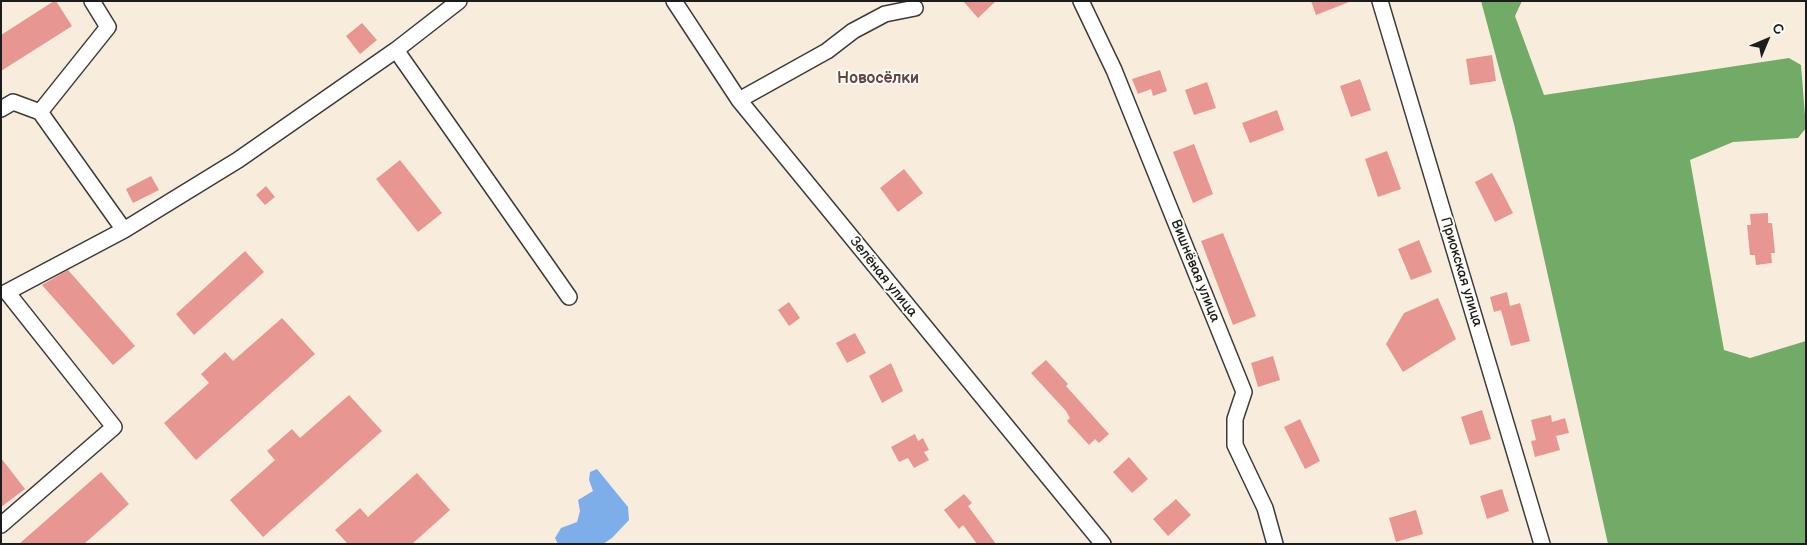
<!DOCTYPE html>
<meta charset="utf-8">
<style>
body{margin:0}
#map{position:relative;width:1807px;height:545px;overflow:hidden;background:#f8eddc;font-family:"Balsamiq Sans",sans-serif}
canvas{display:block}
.frame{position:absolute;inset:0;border:2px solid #1c1c1c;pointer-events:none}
.north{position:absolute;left:1742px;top:15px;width:50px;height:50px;-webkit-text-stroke:4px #fdfcf7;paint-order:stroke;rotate:45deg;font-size:14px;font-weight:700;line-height:20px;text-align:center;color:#1c1c1c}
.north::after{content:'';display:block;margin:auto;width:18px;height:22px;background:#1c1c1c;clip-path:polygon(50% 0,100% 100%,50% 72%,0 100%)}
</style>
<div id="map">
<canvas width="1807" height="545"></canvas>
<div class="frame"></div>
<div class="north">С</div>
</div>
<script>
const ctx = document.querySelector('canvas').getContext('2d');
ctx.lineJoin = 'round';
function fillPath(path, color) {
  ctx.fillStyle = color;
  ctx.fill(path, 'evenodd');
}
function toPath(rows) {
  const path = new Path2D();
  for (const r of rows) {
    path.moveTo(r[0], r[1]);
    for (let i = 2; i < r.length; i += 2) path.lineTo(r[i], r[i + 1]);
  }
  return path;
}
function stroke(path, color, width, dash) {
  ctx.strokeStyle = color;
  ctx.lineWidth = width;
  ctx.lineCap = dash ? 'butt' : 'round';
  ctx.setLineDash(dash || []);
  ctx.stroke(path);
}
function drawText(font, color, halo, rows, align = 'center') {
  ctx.font = font + ' "Balsamiq Sans",sans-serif';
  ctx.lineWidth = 4;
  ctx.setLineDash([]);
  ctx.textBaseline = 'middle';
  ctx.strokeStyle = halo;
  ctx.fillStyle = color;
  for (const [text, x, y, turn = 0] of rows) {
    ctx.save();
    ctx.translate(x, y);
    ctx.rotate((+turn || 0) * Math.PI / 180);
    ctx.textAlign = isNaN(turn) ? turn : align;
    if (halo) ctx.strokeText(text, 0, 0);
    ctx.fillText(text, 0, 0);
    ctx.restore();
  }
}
fillPath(toPath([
 [1481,1,1522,1,1515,16,1544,95,1789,58,1801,65,1806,128,1798,138,1733,142,1690,160,1724,350,1750,358,1806,341,1806,544,1608,544,1514,124]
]), '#72aa67');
fillPath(toPath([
 [597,469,628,507,629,520,612,538,603,544,558,544,555,538,561,528,577,522,580,511,578,500,593,491,589,480,590,472]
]), '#7eaee9');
fillPath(toPath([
 [54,1,56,1,72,26,1,71,1,35],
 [963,1,996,1,978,18],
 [1311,1,1348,1,1349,2,1316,15],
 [362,23,377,40,360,54,346,36],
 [1492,55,1496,81,1470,85,1466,59],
 [1160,70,1167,91,1153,96,1151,89,1138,94,1132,79],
 [1360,79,1371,110,1351,117,1340,86],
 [1207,82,1216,108,1194,115,1185,90],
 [1277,110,1284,130,1250,143,1242,123],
 [1194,144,1213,194,1193,203,1173,152],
 [1387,151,1401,189,1378,197,1365,159],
 [400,160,442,213,418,232,376,179],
 [904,169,923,193,898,212,880,188],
 [1492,173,1513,213,1495,222,1475,182],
 [151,176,159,190,133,203,126,189],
 [266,186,275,197,265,205,256,195],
 [1768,213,1768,223,1772,223,1775,253,1771,253,1772,263,1756,265,1755,255,1750,255,1747,225,1751,225,1750,214],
 [1223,233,1256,316,1233,325,1201,241],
 [1419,240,1432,272,1411,280,1398,249],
 [245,251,264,272,194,335,176,314],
 [68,270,135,346,113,365,42,285],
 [1507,292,1510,306,1520,303,1530,341,1511,346,1501,310,1494,312,1490,297],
 [1438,298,1456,339,1403,372,1386,344,1404,313],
 [789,302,800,318,789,326,778,310],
 [282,318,315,354,196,460,164,423,209,383,201,374,225,352,233,361],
 [855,333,866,353,847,363,836,343],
 [1273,356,1280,380,1258,387,1251,363],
 [1046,360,1068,384,1066,386,1109,434,1099,443,1095,439,1089,445,1067,421,1070,418,1066,411,1031,373],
 [891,363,903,391,882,403,869,376],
 [349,395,382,431,263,537,230,500,275,460,267,451,292,429,300,438],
 [1482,410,1491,439,1470,445,1461,417],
 [1551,415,1552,422,1565,418,1569,433,1556,436,1560,450,1535,457,1531,441,1536,440,1531,420],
 [1300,419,1320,461,1305,469,1284,427],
 [915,434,918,441,923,438,929,450,924,452,929,460,914,468,908,458,899,462,891,447],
 [1129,457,1148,479,1132,493,1113,472],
 [1,458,25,489,1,507],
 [101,472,129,504,84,544,19,544],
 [417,473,450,510,412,544,348,544,335,530,360,508,368,517],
 [1502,489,1509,511,1487,519,1480,496],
 [964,494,972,503,968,506,996,544,977,544,963,525,959,529,944,510],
 [1176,499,1191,515,1168,536,1153,519],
 [1416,510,1423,534,1396,542,1389,518]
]), '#e79691');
const minor = toPath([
 [92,1,108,27,40,112,124,230],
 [674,1,739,100,1103,544],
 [1081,1,1114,70,1244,392,1235,419,1235,445,1265,508,1275,544],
 [1380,1,1542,544],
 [396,50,569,297],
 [739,100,827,51,853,31,885,14,915,8],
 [1,109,13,102,40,112],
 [1,525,114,427,7,292,124,230,238,160,396,50,459,1]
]);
stroke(minor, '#3d3b39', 18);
stroke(minor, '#fff', 15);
drawText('14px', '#1c1c1c', '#fdfcf7', [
 ["Вишнёвая улица",1195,271,68],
 ["Приокская улица",1461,272,73],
 ["Зелёная улица",883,277,51]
]);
drawText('bold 16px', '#634745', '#fdfcf7', [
 ["Новосёлки",878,79]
]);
</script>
